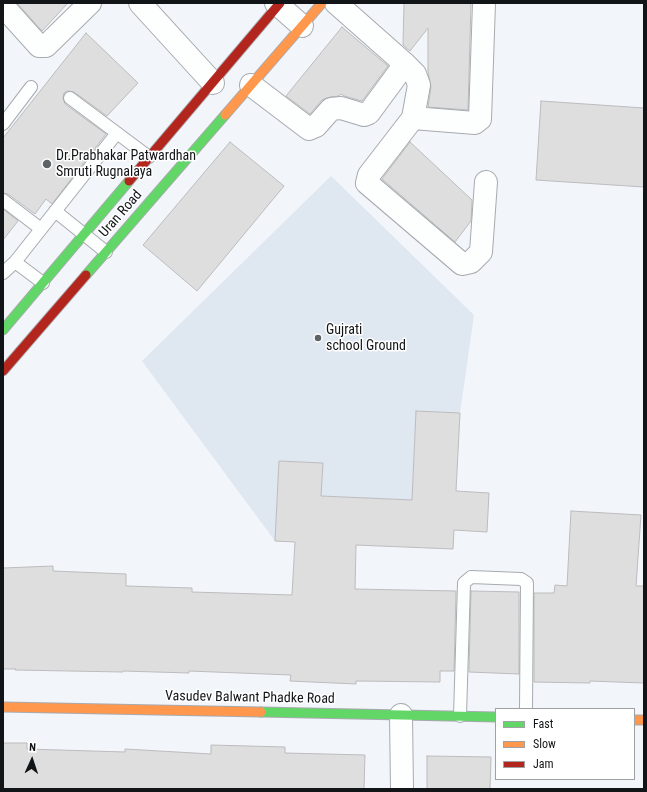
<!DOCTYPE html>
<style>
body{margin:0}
#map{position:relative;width:647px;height:792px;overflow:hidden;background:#f2f5fa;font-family:"Roboto Condensed",sans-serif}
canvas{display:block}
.frame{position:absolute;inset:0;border:4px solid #121517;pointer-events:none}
.legend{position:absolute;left:495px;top:708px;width:140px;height:72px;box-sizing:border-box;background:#fff;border:1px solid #a0a1a2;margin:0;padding:5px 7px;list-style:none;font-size:12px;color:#121517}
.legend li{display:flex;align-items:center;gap:8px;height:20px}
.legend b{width:20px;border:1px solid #a0a1a2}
.north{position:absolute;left:12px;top:740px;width:40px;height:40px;-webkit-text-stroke:3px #fff;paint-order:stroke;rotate:3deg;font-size:11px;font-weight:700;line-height:16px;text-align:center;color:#121517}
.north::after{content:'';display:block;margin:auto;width:14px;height:18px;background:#121517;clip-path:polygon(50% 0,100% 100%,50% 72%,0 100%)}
</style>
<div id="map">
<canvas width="647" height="792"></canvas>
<div class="frame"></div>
<ul class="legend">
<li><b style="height:5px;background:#63d668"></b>Fast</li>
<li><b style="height:5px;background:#ff974d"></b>Slow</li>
<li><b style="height:5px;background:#b3261e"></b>Jam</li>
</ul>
<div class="north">N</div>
</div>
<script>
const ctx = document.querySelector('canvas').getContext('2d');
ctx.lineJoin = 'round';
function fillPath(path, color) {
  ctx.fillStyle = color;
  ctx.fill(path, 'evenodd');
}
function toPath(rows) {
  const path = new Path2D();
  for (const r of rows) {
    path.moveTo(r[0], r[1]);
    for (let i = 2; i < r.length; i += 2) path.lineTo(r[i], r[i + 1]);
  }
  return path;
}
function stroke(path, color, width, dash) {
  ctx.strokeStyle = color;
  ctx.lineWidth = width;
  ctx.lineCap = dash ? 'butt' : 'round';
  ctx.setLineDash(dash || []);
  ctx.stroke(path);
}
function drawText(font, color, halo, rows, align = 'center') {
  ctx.font = font + ' "Roboto Condensed",sans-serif';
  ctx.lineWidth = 3;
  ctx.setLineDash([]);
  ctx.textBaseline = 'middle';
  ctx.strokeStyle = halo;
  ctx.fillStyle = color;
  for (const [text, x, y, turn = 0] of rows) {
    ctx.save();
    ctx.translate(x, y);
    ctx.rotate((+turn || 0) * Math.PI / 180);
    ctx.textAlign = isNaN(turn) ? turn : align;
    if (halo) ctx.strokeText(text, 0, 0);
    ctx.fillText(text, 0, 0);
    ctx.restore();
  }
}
fillPath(toPath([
 [331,176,474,315,460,413,416,411,412,500,321,496,323,463,279,461,275,541,142,361]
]), '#dfe7f1');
const building = toPath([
 [17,3,68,3,42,31,17,3],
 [404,3,471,3,468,110,428,107,431,87,428,72,428,28,410,51,403,45,404,3],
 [342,27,388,66,362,101,344,96,341,94,339,96,330,97,322,100,310,114,286,96,342,27],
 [86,33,138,83,107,116,74,92,67,91,64,93,63,98,65,104,106,134,52,204,46,199,35,214,8,194,3,193,3,138,86,33],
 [541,101,644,108,644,187,536,180,541,101],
 [230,142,284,186,197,291,143,245,230,142],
 [410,142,472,200,471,221,455,242,382,179,410,142],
 [3,209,18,221,3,240,3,209],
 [416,411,460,413,456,491,489,493,487,532,454,530,453,549,356,545,355,589,456,591,454,671,440,671,440,682,356,681,356,684,290,681,291,675,189,671,189,673,123,671,123,672,15,670,16,669,3,669,3,568,53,566,53,571,126,574,126,586,192,588,192,592,292,595,295,542,275,541,279,461,323,463,321,496,412,500,416,411],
 [571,511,641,515,636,586,644,586,644,683,590,681,590,683,534,682,534,593,554,593,555,585,567,586,571,511],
 [471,591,519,592,519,674,469,672,471,591],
 [3,743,27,743,27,749,125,752,125,749,211,754,211,745,285,747,285,753,365,755,364,789,3,789,3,743],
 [427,756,491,757,490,789,427,789,427,756]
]);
fillPath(building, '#dededf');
stroke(building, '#bcbbbd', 1);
const lane = toPath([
 [70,98,149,157],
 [3,124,31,87],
 [3,200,41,229],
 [55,211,106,252],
 [3,273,15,262],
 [43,283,15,262,117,133],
 [460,716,464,583,471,577,521,579,527,583,526,709]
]);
const street = toPath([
 [140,3,213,83],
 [276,3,302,26],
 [336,3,405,64,415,74,419,85,413,118,475,123,480,119,484,3],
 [3,6,39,46,46,46,90,3],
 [251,85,309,129,316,126,331,109,341,108,364,115,369,113,405,64],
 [413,118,369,175,367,183,462,264,471,262,481,252,486,182],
 [401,715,402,789]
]);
const fast = toPath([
 [86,275,225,115],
 [3,330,129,181],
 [261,712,496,717]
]);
const slow = toPath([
 [225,115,322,3],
 [3,707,261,712],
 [634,720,644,720]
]);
const jam = toPath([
 [129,181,280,3],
 [3,371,86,275]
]);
stroke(lane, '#a7aaae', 14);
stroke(street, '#a7aaae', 24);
stroke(fast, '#a7aaae', 11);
stroke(slow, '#a7aaae', 11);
stroke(jam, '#a7aaae', 11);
stroke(lane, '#fdfefe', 12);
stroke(street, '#fdfefe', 22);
stroke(fast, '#63d668', 9);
stroke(slow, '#ff974d', 9);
stroke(jam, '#b3261e', 9);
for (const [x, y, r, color] of [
 [47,164,5,"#606366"],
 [318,338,4,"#606366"]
]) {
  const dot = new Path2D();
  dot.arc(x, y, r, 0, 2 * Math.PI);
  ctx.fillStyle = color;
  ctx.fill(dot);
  stroke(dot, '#fff', 1.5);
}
drawText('14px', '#121517', '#fff', [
 ["Dr.Prabhakar Patwardhan",56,156],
 ["Smruti Rugnalaya",56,172],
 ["Gujrati",326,330],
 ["school Ground",326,346]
], 'left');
drawText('14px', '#121517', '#fff', [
 ["Uran Road",121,214,-49],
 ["Vasudev Balwant Phadke Road",250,698,1]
]);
</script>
